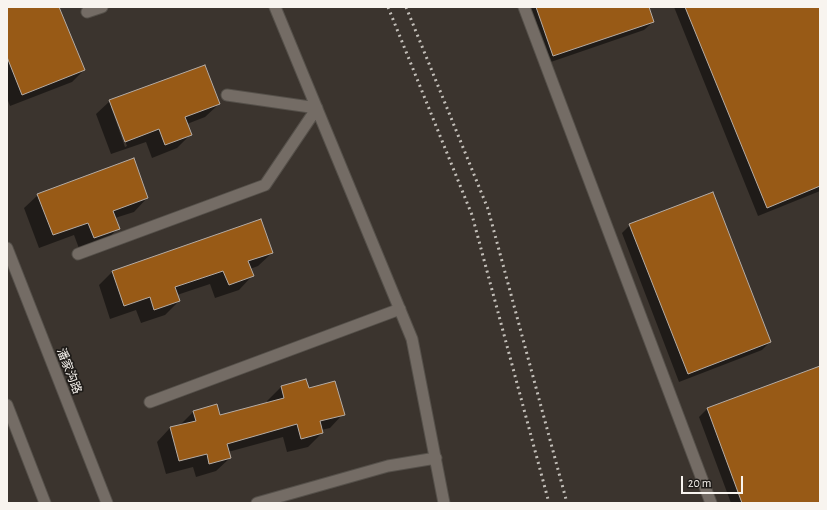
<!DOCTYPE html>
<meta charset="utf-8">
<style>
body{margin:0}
#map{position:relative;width:827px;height:510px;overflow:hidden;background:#3b342e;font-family:"Alegreya Sans",sans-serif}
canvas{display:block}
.frame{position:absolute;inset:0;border:8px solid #f8f4ef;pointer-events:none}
.scale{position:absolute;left:681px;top:476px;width:62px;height:18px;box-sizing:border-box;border:2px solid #f8f4ef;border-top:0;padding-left:5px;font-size:12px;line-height:14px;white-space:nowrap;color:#f8f4ef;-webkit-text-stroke:3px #1f1c19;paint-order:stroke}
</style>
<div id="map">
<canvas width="827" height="510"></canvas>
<div class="frame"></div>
<div class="scale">20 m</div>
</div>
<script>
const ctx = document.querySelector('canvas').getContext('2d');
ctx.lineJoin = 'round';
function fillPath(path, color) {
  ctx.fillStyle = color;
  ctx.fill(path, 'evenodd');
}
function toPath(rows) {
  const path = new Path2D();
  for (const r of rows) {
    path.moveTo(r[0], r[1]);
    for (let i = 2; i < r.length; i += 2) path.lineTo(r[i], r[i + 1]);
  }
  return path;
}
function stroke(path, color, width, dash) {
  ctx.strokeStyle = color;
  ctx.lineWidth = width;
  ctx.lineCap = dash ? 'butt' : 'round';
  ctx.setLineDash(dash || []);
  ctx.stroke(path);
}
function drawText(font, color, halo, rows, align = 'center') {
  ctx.font = font + ' "Alegreya Sans","Noto Sans SC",sans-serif';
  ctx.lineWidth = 3.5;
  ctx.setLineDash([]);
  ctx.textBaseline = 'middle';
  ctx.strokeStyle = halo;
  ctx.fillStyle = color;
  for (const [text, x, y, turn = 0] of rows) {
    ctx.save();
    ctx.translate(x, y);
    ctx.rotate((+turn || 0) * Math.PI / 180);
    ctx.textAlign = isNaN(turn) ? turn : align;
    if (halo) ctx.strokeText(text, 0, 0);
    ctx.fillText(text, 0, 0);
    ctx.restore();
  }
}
fillPath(toPath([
 [7,7,58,7,84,70,72,82,10,106,7,98],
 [525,7,648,7,653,22,644,30,545,64],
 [674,7,820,7,820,191,758,216],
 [110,101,219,104,205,117,187,124,190,135,177,148,152,158,146,142,111,154,96,114],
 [111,107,113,107,127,146,125,147],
 [38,195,147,198,134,212,115,218,118,228,105,242,80,251,74,235,39,248,24,208],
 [630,225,770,342,762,350,679,382,622,233],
 [272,253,258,266,250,269,252,276,239,290,215,298,210,284,177,295,179,301,165,315,141,323,136,310,110,319,99,285,112,272],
 [820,367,820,503,731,503,699,417,707,409],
 [305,380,308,390,343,414,330,428,321,430,322,433,308,447,287,452,283,437,228,452,230,458,216,471,196,477,193,467,166,474,157,442,170,428,180,425,193,412,220,416,268,403,267,401,281,387]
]), '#0007');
const building = toPath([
 [7,7,59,7,85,70,22,95,7,57,7,7],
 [536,7,649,7,654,22,553,56,536,7],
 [685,7,820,7,820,186,767,208,685,7],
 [205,65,220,104,185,117,192,135,165,145,159,129,125,142,109,100,205,65],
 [134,158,148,198,113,211,120,229,94,238,88,223,53,235,37,194,134,158],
 [713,192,771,342,688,374,629,224,713,192],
 [261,219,273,253,248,261,254,276,229,285,223,271,175,287,180,301,154,310,150,297,124,306,112,271,261,219],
 [820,366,820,503,742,503,707,408,820,366],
 [306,379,309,388,335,381,345,415,320,421,323,433,301,439,297,424,227,444,231,458,209,464,207,454,179,461,170,427,196,421,193,411,217,404,220,415,284,398,281,386,306,379]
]);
fillPath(building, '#985a16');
stroke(building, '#b5aca5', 1);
const service = toPath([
 [275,7,412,339,444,503],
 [524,7,711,503],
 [87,12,102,7],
 [78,254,265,185,317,108,227,95],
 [150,402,400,309],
 [257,503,388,466,436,458]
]);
const tertiary = toPath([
 [7,248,107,503],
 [7,405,45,503]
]);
stroke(service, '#55504a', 13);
stroke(tertiary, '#55504a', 13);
stroke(service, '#746c65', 11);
stroke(tertiary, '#746c65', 11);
stroke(toPath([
 [388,7,472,215,549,503],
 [406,7,488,209,567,503]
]), '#c3bfb9', 3, [2, 4]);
drawText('12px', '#f8f4ef', '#1f1c19', [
 ["潘家沟路",69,371,69]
]);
</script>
